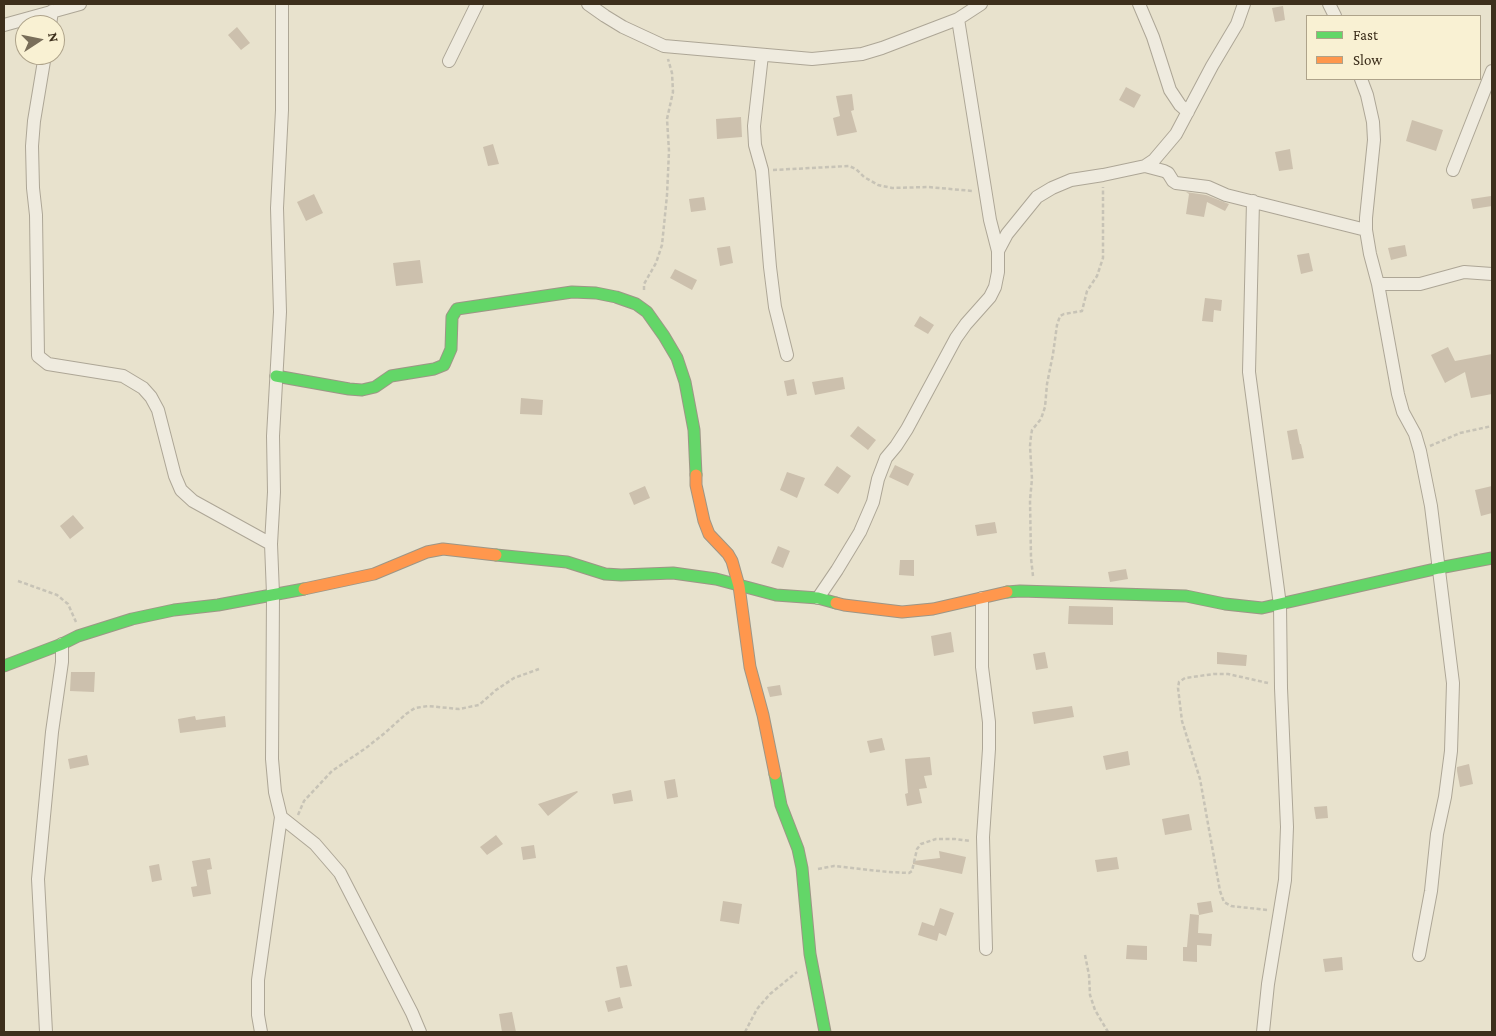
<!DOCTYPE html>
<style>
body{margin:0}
#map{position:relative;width:1496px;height:1036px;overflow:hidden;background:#e8e2cd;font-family:"Crimson Pro",serif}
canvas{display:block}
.frame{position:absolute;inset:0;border:5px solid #3d2f1c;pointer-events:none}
.legend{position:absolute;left:1306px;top:15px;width:175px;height:65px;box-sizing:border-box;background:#f9f1d3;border:1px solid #aea38a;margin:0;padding:6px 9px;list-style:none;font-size:15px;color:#3d2f1c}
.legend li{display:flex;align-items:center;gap:10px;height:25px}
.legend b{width:25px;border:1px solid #aea38a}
.north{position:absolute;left:15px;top:15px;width:50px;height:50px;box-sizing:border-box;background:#f9f1d3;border:1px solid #aea38a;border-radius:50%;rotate:79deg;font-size:14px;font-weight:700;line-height:20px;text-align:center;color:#3d2f1c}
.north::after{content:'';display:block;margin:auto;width:18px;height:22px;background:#796e5a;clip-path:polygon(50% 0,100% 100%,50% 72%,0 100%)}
</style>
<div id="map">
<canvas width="1496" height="1036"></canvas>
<div class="frame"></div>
<ul class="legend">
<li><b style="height:6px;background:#63d668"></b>Fast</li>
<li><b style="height:6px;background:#ff974d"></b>Slow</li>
</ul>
<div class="north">N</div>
</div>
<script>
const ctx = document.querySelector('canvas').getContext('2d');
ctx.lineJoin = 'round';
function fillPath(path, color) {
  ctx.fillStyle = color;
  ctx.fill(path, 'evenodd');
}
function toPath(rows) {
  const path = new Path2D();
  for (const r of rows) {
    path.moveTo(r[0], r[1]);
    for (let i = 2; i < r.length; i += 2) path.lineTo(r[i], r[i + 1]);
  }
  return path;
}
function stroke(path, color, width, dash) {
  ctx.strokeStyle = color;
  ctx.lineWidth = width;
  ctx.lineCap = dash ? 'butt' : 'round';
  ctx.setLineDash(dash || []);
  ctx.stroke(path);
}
fillPath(toPath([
 [1283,6,1285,20,1275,22,1272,8],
 [237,27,250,43,241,50,228,35],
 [1126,87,1141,95,1134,108,1119,100],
 [852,94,854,110,851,111,857,132,837,136,833,118,840,116,836,96],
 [741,117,742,137,717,139,716,119],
 [1412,120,1443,130,1436,151,1406,141],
 [493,144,499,164,488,166,483,147],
 [1290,149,1293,169,1279,171,1275,152],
 [1186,192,1206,195,1229,204,1225,211,1207,202,1204,217,1186,214,1189,194],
 [314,194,323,213,306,221,297,202],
 [1491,196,1492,206,1473,209,1471,199],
 [704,197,706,210,691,212,689,199],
 [1405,245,1407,256,1391,260,1388,248],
 [730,246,733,263,720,266,717,248],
 [1309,253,1313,271,1301,274,1297,255],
 [420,260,423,283,396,286,393,263],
 [675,269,697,280,692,290,670,278],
 [1205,298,1222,300,1221,311,1214,310,1213,322,1202,321],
 [920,316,934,325,928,334,914,326],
 [1448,347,1455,361,1492,354,1492,394,1471,398,1465,372,1445,383,1431,355],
 [843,377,845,389,815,395,812,382],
 [794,379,797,394,787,396,784,381],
 [521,398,543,400,542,415,520,414],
 [858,426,876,440,868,450,850,436],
 [1297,429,1300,444,1301,444,1304,458,1292,460,1287,431],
 [895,465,914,474,908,486,889,477],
 [837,466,851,476,838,494,824,485],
 [787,472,805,478,797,498,780,490],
 [645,486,650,498,634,505,629,493],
 [1492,486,1492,513,1481,516,1475,490],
 [73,515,84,528,70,539,60,526],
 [995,522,997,533,977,536,975,525],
 [778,546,790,551,783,568,771,563],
 [900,560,914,560,914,576,899,575],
 [1126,569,1128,579,1110,582,1108,572],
 [1069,606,1113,607,1113,625,1068,624],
 [951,632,954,652,934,656,931,636],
 [1045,652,1048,668,1036,670,1033,654],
 [1217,652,1247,655,1246,666,1217,664],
 [71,672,95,672,94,692,70,691],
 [780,685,782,695,770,697,767,687],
 [1072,706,1074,717,1034,724,1032,712],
 [195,716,196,720,225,716,226,727,180,733,178,719],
 [882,738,885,750,870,753,867,741],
 [1128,751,1130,765,1106,770,1103,756],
 [87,755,89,765,70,769,68,759],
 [930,757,932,775,924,776,927,788,919,789,922,803,907,806,905,794,908,793,905,759],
 [1469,764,1473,784,1460,787,1457,771,1457,767],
 [675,779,678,797,667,799,664,781],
 [631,790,633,801,614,804,612,794],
 [577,791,578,792,548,816,538,804],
 [1327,806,1328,818,1316,819,1314,807],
 [1189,814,1192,830,1165,835,1162,819],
 [496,835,503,844,487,855,480,847],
 [534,845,536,858,523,860,521,847],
 [939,851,966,857,962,874,913,864,913,861,940,858],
 [1117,857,1119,869,1097,872,1095,860],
 [210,858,212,869,207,870,211,894,193,897,191,887,197,886,192,861],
 [159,864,162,880,152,882,149,866],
 [723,901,742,904,739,924,720,921],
 [1211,901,1213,912,1199,915,1197,903],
 [940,908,954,913,946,936,939,933,937,941,918,935,922,922,934,926],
 [1190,914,1199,915,1198,933,1212,934,1211,946,1197,945,1197,962,1183,961,1183,947,1187,947],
 [1127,945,1147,946,1147,960,1126,959],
 [1342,957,1343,970,1325,972,1323,959],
 [627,965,632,986,620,988,616,967],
 [620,997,623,1008,608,1012,605,1001],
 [512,1012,516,1032,502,1032,499,1014]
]), '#ccc0ad');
const street = toPath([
 [588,4,605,16,623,27,664,46,812,59,862,54,882,48,958,19,981,4],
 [1139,4,1153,37,1170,90,1180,105,1188,112],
 [1329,4,1335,16],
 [958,19,990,220,998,251],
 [4,25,80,4],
 [50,25,52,11],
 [45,55,34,121,32,146,33,188,36,215,38,356,48,364,123,376,143,388,151,397,158,410,175,476,181,490,193,501,271,544],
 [762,55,754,126,755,145,762,170,770,267,775,307,787,355],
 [449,61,477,4],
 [1361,79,1367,95,1373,122,1374,140,1366,218,1366,230,1370,254,1378,284,1398,394,1403,412,1415,434,1420,451,1431,506,1453,683,1451,751,1445,797,1437,834,1431,891,1419,955],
 [1145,166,1164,171,1168,173,1173,181,1176,183,1208,187,1226,195,1366,230],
 [1453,170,1492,71],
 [1253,201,1249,372,1280,605,1281,688,1287,827,1285,880,1268,984,1263,1032],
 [1378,284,1420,284,1464,272,1492,274],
 [818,598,837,570,860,532,873,502,878,479,886,458,896,446,907,429,956,338,966,324,990,297,995,287,998,272,998,251,1007,234,1037,197,1052,188,1071,180,1103,175,1145,166,1154,160,1176,134,1212,66,1237,24,1244,4],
 [982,598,982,667,989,722,989,749,983,837,986,949],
 [281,817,315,844,340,873,412,1013,420,1032],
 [46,1032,38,879,52,732,62,662,62,644],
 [261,1032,258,1015,258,980,281,817,275,792,272,759,273,594,271,544,274,492,273,436,280,312,277,208,282,110,282,4]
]);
const fast = toPath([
 [276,376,349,389,362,390,375,387,391,376,434,369,444,365,451,349,452,317,457,309,572,292,596,293,616,297,636,304,647,312,664,336,677,358,685,382,694,430,696,475],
 [496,555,567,562,605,574,621,575,673,573,716,579,776,595,818,598,836,603],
 [1007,592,1020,591,1186,596,1225,604,1262,608,1439,568,1492,558],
 [4,666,62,644,78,636,132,619,174,610,218,605,304,589],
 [775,774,781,805,798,849,802,868,810,954,825,1032]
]);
const slow = toPath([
 [696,475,696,485,704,521,709,534,728,554,732,561,739,586,750,667,763,715,775,774],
 [304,589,374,574,427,552,443,549,496,555],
 [836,603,844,605,902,612,933,609,1007,592]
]);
stroke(street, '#ada696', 14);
stroke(fast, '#9d9686', 13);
stroke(slow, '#9d9686', 13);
stroke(toPath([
 [773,170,849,166,856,169,864,177,878,185,892,188,928,187,973,191],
 [644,290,644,284,656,263,662,245,667,195,669,151,667,119,673,92,672,73,668,59],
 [1430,446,1460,433,1492,426],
 [1033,576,1031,558,1030,500,1032,479,1030,446,1031,436,1032,430,1041,419,1045,407,1047,384,1053,354,1057,325,1060,316,1064,314,1082,311,1087,291,1097,276,1103,258,1103,187],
 [18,581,57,595,68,604,76,622],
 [298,815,304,801,332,771,366,748,386,732,406,714,415,708,428,706,459,709,479,705,496,690,514,678,539,669],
 [818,869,834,866,888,872,909,873,912,871,917,849,921,844,936,839,955,839,970,841],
 [1267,910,1231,906,1224,902,1220,891,1200,779,1182,721,1178,688,1179,682,1185,678,1214,674,1228,674,1268,683],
 [1085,955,1089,975,1090,995,1095,1010,1108,1032],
 [745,1032,757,1009,770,994,797,972]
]), '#c7c3b6', 2.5, [4, 2.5]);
stroke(street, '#efebdf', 12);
stroke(fast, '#63d668', 11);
stroke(slow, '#ff974d', 11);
</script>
